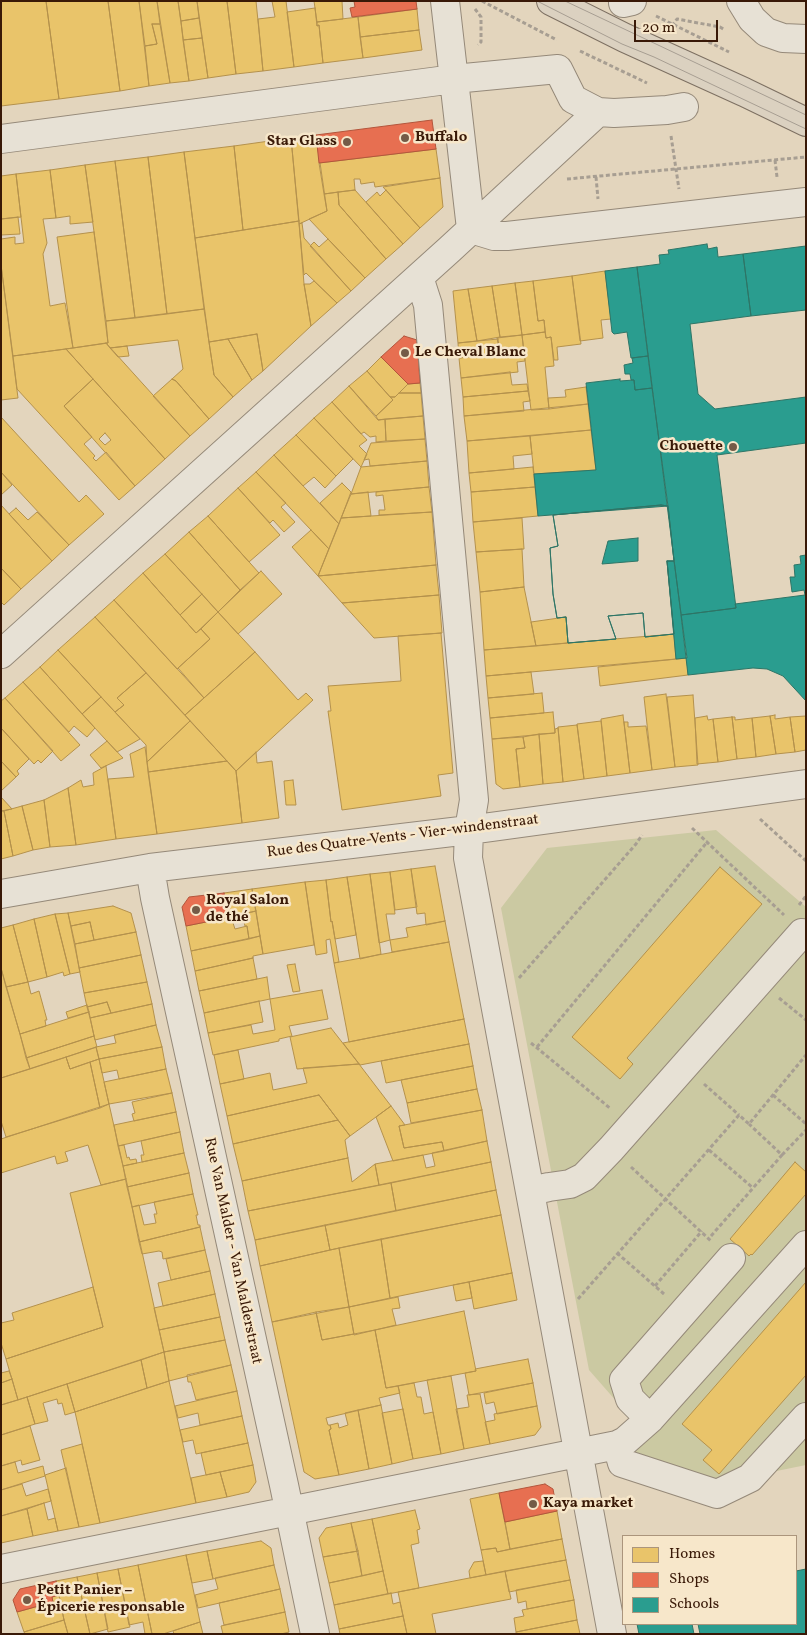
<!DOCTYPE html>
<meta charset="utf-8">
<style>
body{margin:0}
#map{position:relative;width:807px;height:1635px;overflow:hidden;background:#e3d5bd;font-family:Vollkorn,serif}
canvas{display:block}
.frame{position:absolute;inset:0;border:2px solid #391907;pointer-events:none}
.legend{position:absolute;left:622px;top:1535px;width:175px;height:90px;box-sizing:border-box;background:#f7e7ca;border:1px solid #ab957c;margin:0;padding:6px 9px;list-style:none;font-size:15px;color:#391907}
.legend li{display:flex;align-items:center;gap:10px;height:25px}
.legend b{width:25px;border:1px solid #ab957c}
.scale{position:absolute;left:634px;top:20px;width:84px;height:22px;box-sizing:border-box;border:2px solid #391907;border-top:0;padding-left:6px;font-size:15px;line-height:18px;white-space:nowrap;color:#391907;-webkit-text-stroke:4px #f7e7ca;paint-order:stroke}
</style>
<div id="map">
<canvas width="807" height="1635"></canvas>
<div class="frame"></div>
<ul class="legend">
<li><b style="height:14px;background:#e9c46a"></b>Homes</li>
<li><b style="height:14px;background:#e76f51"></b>Shops</li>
<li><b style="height:14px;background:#2a9d8f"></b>Schools</li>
</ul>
<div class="scale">20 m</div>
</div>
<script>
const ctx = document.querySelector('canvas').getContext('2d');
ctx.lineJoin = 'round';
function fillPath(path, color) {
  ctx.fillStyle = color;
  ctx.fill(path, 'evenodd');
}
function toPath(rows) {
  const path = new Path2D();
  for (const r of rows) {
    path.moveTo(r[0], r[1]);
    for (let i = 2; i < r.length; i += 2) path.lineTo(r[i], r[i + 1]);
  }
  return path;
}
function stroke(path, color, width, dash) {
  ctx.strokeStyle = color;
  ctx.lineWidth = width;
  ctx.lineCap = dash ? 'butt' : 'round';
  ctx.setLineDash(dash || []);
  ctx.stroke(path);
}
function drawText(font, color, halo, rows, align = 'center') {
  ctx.font = font + ' Vollkorn,serif';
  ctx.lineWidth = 5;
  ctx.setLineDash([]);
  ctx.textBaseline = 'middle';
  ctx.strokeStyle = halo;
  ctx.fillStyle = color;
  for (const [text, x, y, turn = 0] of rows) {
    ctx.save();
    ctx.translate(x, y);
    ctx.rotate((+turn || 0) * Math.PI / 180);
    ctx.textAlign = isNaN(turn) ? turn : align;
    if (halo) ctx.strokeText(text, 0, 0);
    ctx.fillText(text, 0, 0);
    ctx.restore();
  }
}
fillPath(toPath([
 [716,830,806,907,806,1465,718,1483,630,1456,648,1435,631,1418,589,1370,501,908,547,848]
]), '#cbc9a2');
const homes = toPath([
 [1,1,46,1,59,99,1,106,1,1],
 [46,1,108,1,120,91,59,99,46,1],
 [108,1,139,1,149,86,120,91,108,1],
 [139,1,157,1,160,24,152,24,157,44,145,46,139,1],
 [157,1,178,1,189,81,170,83,157,1],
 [178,1,197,1,199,18,181,21,178,1],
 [197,1,227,1,236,74,208,78,197,1],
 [227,1,256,1,263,71,236,74,227,1],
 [272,1,286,1,294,67,263,71,258,19,275,17,272,1],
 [314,1,342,1,343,19,317,22,314,1],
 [315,8,317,26,319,25,323,63,294,67,287,12,315,8],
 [417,9,419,30,360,37,358,17,417,9],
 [358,17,363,58,323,63,319,25,317,26,317,22,358,17],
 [199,18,202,38,183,40,181,21,199,18],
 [152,24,160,24,170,83,149,86,145,46,157,44,152,24],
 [419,30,422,50,363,58,360,37,419,30],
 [202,38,208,78,189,81,183,40,202,38],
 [316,135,327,211,299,224,291,138,316,135],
 [291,138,299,221,243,230,234,146,291,138],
 [234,146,243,230,195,238,184,152,234,146],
 [436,149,440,178,375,187,374,182,361,184,360,179,354,179,355,190,324,194,319,163,436,149],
 [184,152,204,309,167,314,148,157,184,152],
 [148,157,167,314,135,318,115,161,148,157],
 [115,161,135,318,106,321,85,165,115,161],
 [85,165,93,222,70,224,70,216,56,218,50,170,85,165],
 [50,170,56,218,43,219,47,243,43,254,50,306,65,303,73,348,13,356,1,265,1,239,15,237,15,244,24,243,16,174,50,170],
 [16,174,21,217,1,219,1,176,16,174],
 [440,178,443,207,420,228,383,187,440,178],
 [355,190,403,244,386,259,339,205,338,192,355,190],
 [386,190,420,228,403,244,366,202,377,192,380,196,386,190],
 [338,192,339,205,386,259,365,278,309,219,327,211,324,194,338,192],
 [18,217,20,234,1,235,1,219,18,217],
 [299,221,304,284,311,326,263,371,257,334,209,342,195,238,299,221],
 [302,223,304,238,351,291,337,303,306,273,304,275,299,224,302,223],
 [94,232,108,343,73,348,57,237,94,232],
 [328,239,365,278,351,291,310,246,314,242,319,247,328,239],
 [1,265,18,398,1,400,1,265],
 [605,271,611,319,601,320,603,338,580,341,572,276,605,271],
 [572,276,581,344,557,347,558,360,554,360,551,337,546,338,544,320,538,321,533,281,572,276],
 [314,281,337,303,311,326,304,284,310,284,314,281],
 [533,281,538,321,544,320,545,332,522,335,515,283,533,281],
 [515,283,522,335,500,337,492,286,515,283],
 [492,286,500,337,477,341,468,289,492,286],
 [468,289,477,341,458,343,453,291,468,289],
 [204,309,214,375,233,397,209,419,176,381,172,379,183,369,178,340,110,348,106,343,108,343,106,321,204,309],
 [545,332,546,338,551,337,554,366,545,367,549,409,531,410,522,335,545,332],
 [257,334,263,371,252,380,228,339,257,334],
 [522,335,524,353,505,356,505,353,500,354,497,338,522,335],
 [228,339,252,380,233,397,214,375,209,342,228,339],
 [498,339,500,354,459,358,458,343,498,339],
 [106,343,190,436,165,459,66,349,106,343],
 [127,346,129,356,118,357,110,348,127,346],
 [66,349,93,379,64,406,92,437,84,444,95,456,93,458,96,461,106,452,135,486,119,500,17,389,13,356,66,349],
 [505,353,505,356,524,353,525,361,517,362,518,372,461,378,459,358,505,353],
 [381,357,408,384,395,397,390,397,367,371,381,357],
 [367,371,393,400,376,416,349,386,367,371],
 [510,372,512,385,527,384,528,391,463,397,461,378,510,372],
 [93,379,165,459,135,486,64,406,93,379],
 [105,433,111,440,105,445,99,439,105,433],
 [172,379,176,381,209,419,190,436,153,396,172,379],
 [420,383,421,393,399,393,408,384,420,383],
 [349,386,378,420,385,419,386,441,376,442,376,436,370,437,364,432,361,434,332,402,349,386],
 [586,387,588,404,549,409,548,398,566,397,565,390,586,387],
 [528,391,530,401,523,402,524,411,464,416,463,397,528,391],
 [399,393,421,393,423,416,378,420,376,416,393,400,390,397,395,397,399,393],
 [332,402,367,440,359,446,367,454,361,467,314,418,332,402],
 [588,404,591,430,467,441,464,416,588,404],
 [423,416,425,439,386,441,385,419,423,416],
 [1,417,79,502,86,495,104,514,69,545,1,472,1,417],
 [314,418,353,459,336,476,296,435,314,418],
 [591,430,596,470,534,474,530,436,591,430],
 [296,435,336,476,325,488,314,477,303,486,274,455,296,435],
 [530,436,532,454,513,456,514,469,469,473,467,441,530,436],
 [425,439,427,461,370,466,369,459,364,460,371,443,425,439],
 [274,455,339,524,329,549,256,472,274,455],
 [427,461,429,487,351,494,361,467,427,461],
 [533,467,535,487,471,492,469,473,533,467],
 [1,472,12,485,1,495,1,472],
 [256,472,286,503,281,507,295,522,284,532,273,520,270,523,238,488,256,472],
 [342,483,351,492,339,524,320,503,342,483],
 [429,487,432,512,379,515,379,510,385,510,383,495,376,496,376,492,429,487],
 [535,487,538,516,473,522,471,492,535,487],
 [238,488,280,535,249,562,208,516,238,488],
 [368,492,371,516,341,518,351,494,368,492],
 [1,505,52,561,21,589,1,568,1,505],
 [16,508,28,520,37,512,69,545,52,561,9,514,16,508],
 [432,512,436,565,318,576,341,518,432,512],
 [208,516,259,573,240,590,189,532,208,516],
 [522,518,524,549,476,552,473,522,522,518],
 [311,530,329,549,318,576,292,547,311,530],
 [189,532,240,590,218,612,165,554,189,532],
 [522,549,524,587,480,592,476,552,522,549],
 [165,554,202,594,180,615,143,573,165,554],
 [436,565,439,595,342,603,318,576,436,565],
 [1,568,21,589,4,605,1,602,1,568],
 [261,571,282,594,238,634,218,612,261,571],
 [143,573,196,633,201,629,210,639,177,669,114,600,143,573],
 [524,587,536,646,484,650,480,592,524,587],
 [202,594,218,612,196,633,180,615,202,594],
 [439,595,442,633,374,638,342,603,439,595],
 [114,600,204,698,185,715,95,617,114,600],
 [218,612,255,652,204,698,178,668,210,639,201,629,218,612],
 [95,617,146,673,117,698,124,705,115,712,58,650,95,617],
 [566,617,568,643,536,646,531,622,566,617],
 [441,633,453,773,438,775,441,796,342,810,328,711,331,711,328,686,401,681,398,636,441,633],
 [674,634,676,659,486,676,484,650,674,634],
 [58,650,101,697,82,714,40,667,58,650],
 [255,652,298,700,306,693,313,700,236,771,185,715,255,652],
 [687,658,688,675,600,686,598,667,687,658],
 [40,667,95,728,87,737,74,726,69,732,23,682,40,667],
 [531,672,534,694,488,698,486,676,531,672],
 [146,673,190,721,147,762,146,745,115,712,124,705,117,698,146,673],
 [23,682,80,745,61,761,5,698,23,682],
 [542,693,544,713,490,718,488,698,542,693],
 [666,694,675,767,652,770,644,697,666,694],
 [693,695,698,765,675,767,667,697,693,695],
 [101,697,140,739,117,752,82,714,101,697],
 [5,698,53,751,41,763,38,760,34,764,1,728,1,701,5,698],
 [553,712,555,733,492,739,490,718,553,712],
 [623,715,630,773,607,776,601,719,623,715],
 [775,715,775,719,790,717,795,752,776,754,770,716,775,715],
 [707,716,708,720,713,719,718,762,697,764,695,718,707,716],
 [770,716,776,754,756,757,752,718,770,716],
 [806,716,806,750,795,752,790,717,806,716],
 [732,717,737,759,718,762,713,719,732,717],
 [732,717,735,717,735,720,752,718,756,757,737,759,732,717],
 [190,721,227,761,148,772,147,762,190,721],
 [601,721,607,776,584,779,577,724,601,721],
 [624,722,628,722,628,727,646,726,652,770,630,773,624,722],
 [577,725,584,779,563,782,558,727,577,725],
 [1,728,29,759,17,771,19,774,16,777,1,761,1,728],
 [558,728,563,782,543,784,539,734,555,733,555,729,558,728],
 [539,734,543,784,520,787,516,749,525,748,523,737,539,734],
 [523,737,525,748,516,749,520,787,503,789,496,784,492,739,523,737],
 [107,741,123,758,101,768,90,755,107,741],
 [145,747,157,834,116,839,108,779,134,777,130,754,145,747],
 [256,752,257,763,272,761,279,818,242,823,236,771,256,752],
 [1,761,16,777,1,791,1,761],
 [227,761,236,771,242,823,157,834,148,772,227,761],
 [106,766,116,839,76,845,68,788,81,780,83,787,94,785,93,773,106,766],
 [293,780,296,805,286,805,284,781,293,780],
 [68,788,76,845,50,847,44,800,68,788],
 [1,797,12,809,1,811,1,797],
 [44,800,50,847,33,850,22,806,44,800],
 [22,806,33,850,13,856,4,811,22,806],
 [1,811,4,811,13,856,1,859,1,811],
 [435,866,445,921,426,925,425,913,417,914,411,869,435,866],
 [720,867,762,904,627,1058,633,1064,620,1079,572,1037,720,867],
 [411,869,417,907,395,910,390,872,411,869],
 [390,872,395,914,386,914,390,940,379,943,370,874,390,872],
 [370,874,381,954,360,959,347,877,370,874],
 [347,877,356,935,335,939,332,921,331,922,326,880,347,877],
 [326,880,331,922,332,921,339,962,334,963,330,939,326,940,327,953,316,955,305,882,326,880],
 [305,882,314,945,263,954,252,889,305,882],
 [252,889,256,911,231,917,224,893,252,889],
 [113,906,131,913,136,932,94,940,90,922,71,926,68,913,113,906],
 [256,911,260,936,249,939,247,926,245,926,242,914,256,911],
 [68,913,80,972,70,974,55,914,68,913],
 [55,914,70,974,64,976,63,972,47,977,34,919,55,914],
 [231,917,235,929,247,926,249,939,191,951,186,926,231,917],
 [34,919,47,977,28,982,13,925,34,919],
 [445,921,449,942,392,952,390,940,408,937,406,928,445,921],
 [90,922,94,940,75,944,71,926,90,922],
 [13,925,28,982,6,987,1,968,1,928,13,925],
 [136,932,141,955,79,968,75,944,136,932],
 [260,936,263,954,253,956,253,958,195,971,191,951,260,936],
 [449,942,464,1019,349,1042,334,963,449,942],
 [141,955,147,982,84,993,79,968,141,955],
 [253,958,257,979,199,991,195,971,253,958],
 [295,964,300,991,293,992,287,965,295,964],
 [1,968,30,1069,1,1078,1,968],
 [267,977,270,999,204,1013,199,991,267,977],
 [28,982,31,994,39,991,47,1020,45,1020,46,1026,20,1034,6,987,28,982],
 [147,982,152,1004,111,1013,107,1002,87,1007,84,993,147,982],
 [322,990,328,1019,289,1026,292,1036,279,1039,279,1041,213,1055,208,1033,251,1025,253,1034,275,1030,270,999,322,990],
 [259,1001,263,1022,208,1033,204,1013,259,1001],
 [107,1002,111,1013,90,1018,87,1007,107,1002],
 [152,1004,156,1025,95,1040,90,1018,152,1004],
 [87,1005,89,1012,68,1018,66,1012,87,1005],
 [89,1012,94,1036,26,1058,20,1034,89,1012],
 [464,1019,469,1044,360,1065,343,1043,464,1019],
 [156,1025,162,1047,99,1059,96,1047,116,1043,114,1035,156,1025],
 [331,1028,359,1064,297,1069,290,1037,331,1028],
 [94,1036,97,1047,30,1069,26,1058,94,1036],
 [469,1044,473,1066,386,1083,381,1061,469,1044],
 [96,1047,99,1059,70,1069,66,1057,96,1047],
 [162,1047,166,1069,119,1079,117,1070,102,1073,99,1059,162,1047],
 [238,1050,244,1079,220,1084,214,1055,238,1050],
 [66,1057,70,1069,90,1062,100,1108,6,1137,1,1121,1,1078,66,1057],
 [99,1059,109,1104,100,1108,90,1062,99,1059],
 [359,1064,391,1106,350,1136,319,1095,227,1116,220,1084,270,1073,273,1090,307,1083,303,1068,359,1064],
 [473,1066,477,1089,407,1103,401,1080,473,1066],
 [166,1069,172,1093,109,1104,104,1082,166,1069],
 [477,1089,482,1110,411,1123,407,1103,477,1089],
 [172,1093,176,1112,134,1121,132,1114,135,1113,132,1102,172,1093],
 [319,1095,338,1120,233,1144,227,1116,319,1095],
 [109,1104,126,1179,101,1185,88,1145,65,1152,68,1161,57,1164,55,1156,1,1173,1,1139,109,1104],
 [391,1106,405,1125,399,1126,404,1148,442,1142,444,1151,393,1161,376,1117,391,1106],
 [482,1110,487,1141,444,1151,442,1142,404,1148,399,1126,482,1110],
 [176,1112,180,1132,118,1146,114,1125,176,1112],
 [338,1120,350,1136,345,1140,348,1158,242,1181,233,1144,338,1120],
 [180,1132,184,1153,142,1162,141,1155,144,1155,141,1141,180,1132],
 [487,1141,491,1162,379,1185,375,1164,423,1155,426,1168,435,1166,432,1153,487,1141],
 [124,1145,127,1158,129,1157,130,1160,136,1159,137,1163,123,1166,118,1146,124,1145],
 [184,1153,189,1173,127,1187,123,1166,184,1153],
 [348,1158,352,1182,375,1164,379,1185,248,1211,242,1181,348,1158],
 [491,1162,496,1190,396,1211,391,1183,491,1162],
 [795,1162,806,1172,806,1194,752,1255,751,1254,749,1256,730,1239,795,1162],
 [189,1173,193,1194,132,1207,127,1187,189,1173],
 [126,1179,164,1352,18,1400,6,1359,103,1327,70,1193,126,1179],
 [391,1183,396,1211,255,1240,248,1211,391,1183],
 [496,1190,501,1215,330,1250,325,1225,496,1190],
 [193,1194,198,1215,196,1215,198,1225,200,1225,200,1227,139,1242,132,1207,139,1205,144,1225,156,1223,154,1214,157,1214,154,1202,193,1194],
 [501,1215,512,1273,390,1298,381,1239,501,1215],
 [325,1225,330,1250,260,1266,255,1240,325,1225],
 [200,1227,205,1250,163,1259,162,1252,159,1251,142,1254,139,1242,200,1227],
 [381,1239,390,1298,349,1307,339,1248,381,1239],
 [339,1248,349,1307,272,1322,260,1266,339,1248],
 [205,1250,210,1271,171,1280,166,1259,205,1250],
 [210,1271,215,1294,163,1306,158,1283,210,1271],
 [512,1273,517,1300,474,1309,469,1282,512,1273],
 [469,1282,472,1298,456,1301,453,1285,469,1282],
 [806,1282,806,1375,719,1474,703,1460,712,1450,682,1424,806,1282],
 [93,1287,103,1327,6,1359,1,1343,1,1323,14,1320,12,1313,93,1287],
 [215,1294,220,1317,159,1330,154,1308,215,1294],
 [398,1297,400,1308,392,1309,396,1325,354,1335,349,1307,398,1297],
 [349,1307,354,1334,322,1340,316,1312,349,1307],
 [464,1311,476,1371,386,1388,375,1330,464,1311],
 [316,1312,322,1340,375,1330,386,1388,398,1386,400,1393,379,1398,381,1405,326,1418,328,1425,330,1425,331,1429,329,1430,339,1475,315,1479,304,1472,272,1322,316,1312],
 [220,1317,225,1340,164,1352,159,1330,220,1317],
 [225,1340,231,1365,169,1381,164,1352,225,1340],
 [164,1352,169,1381,147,1388,141,1360,164,1352],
 [528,1359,533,1383,469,1395,465,1373,476,1371,475,1369,528,1359],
 [141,1360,147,1388,75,1412,67,1384,141,1360],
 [231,1365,237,1391,196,1400,191,1382,188,1382,187,1375,231,1365],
 [9,1371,12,1379,1,1383,1,1373,9,1371],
 [451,1376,464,1449,441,1454,427,1380,451,1376],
 [12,1379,18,1400,1,1405,1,1383,12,1379],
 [169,1381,196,1503,100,1523,75,1412,169,1381],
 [414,1383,417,1397,421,1397,424,1414,433,1412,441,1454,413,1459,398,1386,414,1383],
 [533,1383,537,1406,497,1414,494,1402,486,1404,484,1393,533,1383],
 [67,1384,75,1412,65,1415,62,1403,58,1404,57,1399,43,1403,48,1421,35,1424,27,1397,67,1384],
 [237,1391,242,1416,200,1425,198,1413,178,1418,175,1406,237,1391],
 [480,1394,490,1444,464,1449,456,1409,469,1407,467,1395,480,1394],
 [27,1397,35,1424,1,1435,1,1405,27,1397],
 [381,1405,392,1464,369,1469,358,1410,381,1405],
 [537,1406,541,1427,535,1435,490,1444,485,1422,495,1420,494,1414,537,1406],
 [403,1409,413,1459,392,1464,382,1413,403,1409],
 [358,1410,369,1469,339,1475,329,1430,331,1429,330,1425,338,1423,339,1428,348,1425,345,1413,358,1410],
 [242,1416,248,1443,196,1454,193,1440,183,1442,180,1430,242,1416],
 [30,1426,40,1460,22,1465,21,1460,1,1466,1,1435,30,1426],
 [248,1443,253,1465,206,1475,201,1453,248,1443],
 [82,1444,100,1523,79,1527,61,1450,82,1444],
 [15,1462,18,1473,43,1466,45,1476,1,1490,1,1466,15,1462],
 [253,1465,256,1482,249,1492,227,1497,220,1472,253,1465],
 [66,1468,79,1527,58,1531,45,1475,66,1468],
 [220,1472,227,1497,196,1503,191,1478,220,1472],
 [22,1484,26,1496,48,1489,51,1501,1,1516,1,1490,22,1484],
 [499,1493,510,1549,497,1552,496,1548,481,1550,470,1499,499,1493],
 [44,1503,48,1520,55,1518,58,1531,33,1536,27,1509,44,1503],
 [27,1509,33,1536,1,1543,1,1516,27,1509],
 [415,1510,420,1529,417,1530,419,1543,411,1545,419,1588,388,1594,372,1519,415,1510],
 [557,1511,562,1539,510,1549,505,1522,557,1511],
 [372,1519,383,1571,362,1576,351,1523,372,1519],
 [351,1523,358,1551,323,1557,319,1538,326,1528,351,1523],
 [562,1539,566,1560,486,1575,481,1550,496,1548,497,1552,562,1539],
 [261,1541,271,1548,274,1565,213,1579,207,1551,261,1541],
 [207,1551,213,1579,192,1583,186,1555,207,1551],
 [358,1551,362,1576,329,1583,323,1557,358,1551],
 [186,1555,200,1622,163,1634,152,1634,138,1565,186,1555],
 [566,1560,570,1580,509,1592,505,1571,566,1560],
 [483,1561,486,1575,470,1578,469,1571,474,1562,483,1561],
 [138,1565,152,1634,145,1634,143,1622,129,1625,118,1569,138,1565],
 [274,1565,280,1589,198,1608,195,1595,218,1589,215,1578,274,1565],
 [118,1569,130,1627,108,1632,97,1573,118,1569],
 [383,1571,388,1594,334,1605,329,1583,383,1571],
 [505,1571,511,1599,432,1614,436,1634,407,1634,398,1592,505,1571],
 [97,1573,108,1629,90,1634,77,1577,97,1573],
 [77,1577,90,1634,68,1634,64,1620,56,1581,77,1577],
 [570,1580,574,1600,527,1609,526,1601,518,1603,516,1590,570,1580],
 [280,1589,285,1612,224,1625,219,1603,280,1589],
 [391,1593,393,1604,400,1602,403,1616,339,1629,334,1605,391,1593],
 [59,1595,64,1620,24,1632,17,1612,53,1602,52,1597,59,1595],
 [574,1600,577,1620,516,1632,514,1618,524,1616,522,1610,574,1600],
 [285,1612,289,1632,281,1634,223,1634,221,1626,285,1612],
 [403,1616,407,1634,340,1634,339,1629,403,1616],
 [64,1620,68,1634,25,1634,24,1632,64,1620],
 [577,1620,580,1634,516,1634,516,1632,577,1620],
 [200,1622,203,1634,174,1634,173,1631,200,1622]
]);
fillPath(homes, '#e9c46a');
stroke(homes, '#b4914c', 1);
const shops = toPath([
 [354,1,416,1,417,9,352,17,350,8,355,7,354,1],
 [432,120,436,149,319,163,316,135,432,120],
 [404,336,417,340,420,383,408,384,381,357,404,336],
 [224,893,231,917,186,926,182,907,189,897,224,893],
 [545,1484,553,1489,557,1511,505,1522,499,1493,545,1484],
 [56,1581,59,1595,52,1597,53,1602,17,1612,13,1600,20,1589,56,1581]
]);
fillPath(shops, '#e76f51');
stroke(shops, '#b3553b', 1);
const schools = toPath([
 [707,244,708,249,717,247,718,257,743,254,751,316,690,324,698,394,715,409,806,397,806,443,717,455,736,608,681,615,637,267,660,264,659,255,669,254,668,250,707,244],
 [806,246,806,310,751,316,743,254,806,246],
 [637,267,648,356,631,358,627,332,614,334,612,332,605,271,637,267],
 [648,356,652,388,635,390,634,380,631,380,630,374,625,374,624,365,633,363,632,358,648,356],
 [620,379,620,381,634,380,635,390,652,388,668,506,538,516,534,474,596,470,586,383,620,379],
 [661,505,668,506,674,561,667,561,674,634,645,637,643,613,608,616,616,639,568,643,566,617,557,618,553,594,550,548,558,546,553,515,661,505],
 [638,538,638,561,602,564,608,541,638,538],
 [661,505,668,506,674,561,667,561,674,634,645,637,643,613,608,616,616,639,568,643,566,617,557,618,553,594,550,548,558,546,553,515,661,505],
 [806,555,806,701,783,676,767,669,753,668,688,675,681,615,736,608,735,604,805,595,804,590,792,592,790,577,795,577,794,565,801,564,800,556,806,555],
 [667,561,674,561,687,658,676,659,667,561],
 [806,1569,806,1634,700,1634,698,1624,796,1624,796,1571,806,1569],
 [637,1624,692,1624,694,1634,639,1634,637,1624]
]);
fillPath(schools, '#2a9d8f');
stroke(schools, '#2e7566', 1);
const minor = toPath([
 [445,1,471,229],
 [741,1,752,19,766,32,783,38,806,39],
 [623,3,632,1],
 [1,139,454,79,558,69,573,99,598,112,614,113,667,110,684,107],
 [471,229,494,236,507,236,806,202],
 [419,277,428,305,474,800,469,830,468,858,612,1634],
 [1,654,450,249,598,112],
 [150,868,155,898,284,1485,315,1634],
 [1,894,150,868,469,830,806,784],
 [530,1191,549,1187,570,1184,584,1177,611,1149,802,933,806,936],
 [650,1419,630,1399,624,1380,731,1258],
 [617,1445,622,1463,717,1494,750,1478,806,1417],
 [1,1569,617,1445,625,1441,650,1419,806,1245]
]);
const major = toPath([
 [551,1,625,38,744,92,806,122]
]);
stroke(minor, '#958979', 30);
stroke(major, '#7d7062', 30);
stroke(toPath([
 [482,1,557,40],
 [475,9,481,17,481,42,478,45],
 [656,16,729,52],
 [672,26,677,19,720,27,725,30],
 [580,51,647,83],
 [671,136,679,189],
 [775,160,777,177],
 [596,177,598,199],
 [567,179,806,157],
 [760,819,806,861],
 [692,828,784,915],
 [799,905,806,896],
 [519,978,636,844,642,835],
 [779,998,806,1020],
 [531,1043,611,1109],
 [537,1047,708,841],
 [704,1084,739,1115],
 [773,1095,806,1124],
 [709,1150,753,1188],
 [782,1155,806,1130],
 [631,1167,711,1241],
 [711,1236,782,1155,749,1124],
 [617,1253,664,1294],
 [655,1286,702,1231],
 [578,1299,739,1115,749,1124,806,1055]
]), '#a79e92', 3, [4, 2.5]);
stroke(minor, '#e7e1d5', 28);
stroke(major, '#dbd1c0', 28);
stroke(toPath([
 [537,1,622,44,654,57,806,129],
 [565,1,806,115]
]), '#a79e92', 1);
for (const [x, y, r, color] of [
 [405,138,5,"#745b47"],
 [347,142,5,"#745b47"],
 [405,353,5,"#745b47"],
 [733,447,5,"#745b47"],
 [196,910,5,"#745b47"],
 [533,1504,5,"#745b47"],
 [27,1600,5,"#745b47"]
]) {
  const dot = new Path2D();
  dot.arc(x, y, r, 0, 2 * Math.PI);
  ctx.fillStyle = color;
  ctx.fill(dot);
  stroke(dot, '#f7e7ca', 2);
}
drawText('bold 15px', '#391907', '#f7e7ca', [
 ["Buffalo",415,138],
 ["Star Glass",337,142,"right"],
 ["Le Cheval Blanc",415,353],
 ["Chouette",723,447,"right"],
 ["Royal Salon",206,901],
 ["de thé",206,918],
 ["Kaya market",543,1504],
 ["Petit Panier –",37,1591],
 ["Épicerie responsable",37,1608]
], 'left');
drawText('15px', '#391907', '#f7e7ca', [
 ["Rue des Quatre-Vents - Vier-windenstraat",403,837,-7],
 ["Rue Van Malder - Van Malderstraat",232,1251,78]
]);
</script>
